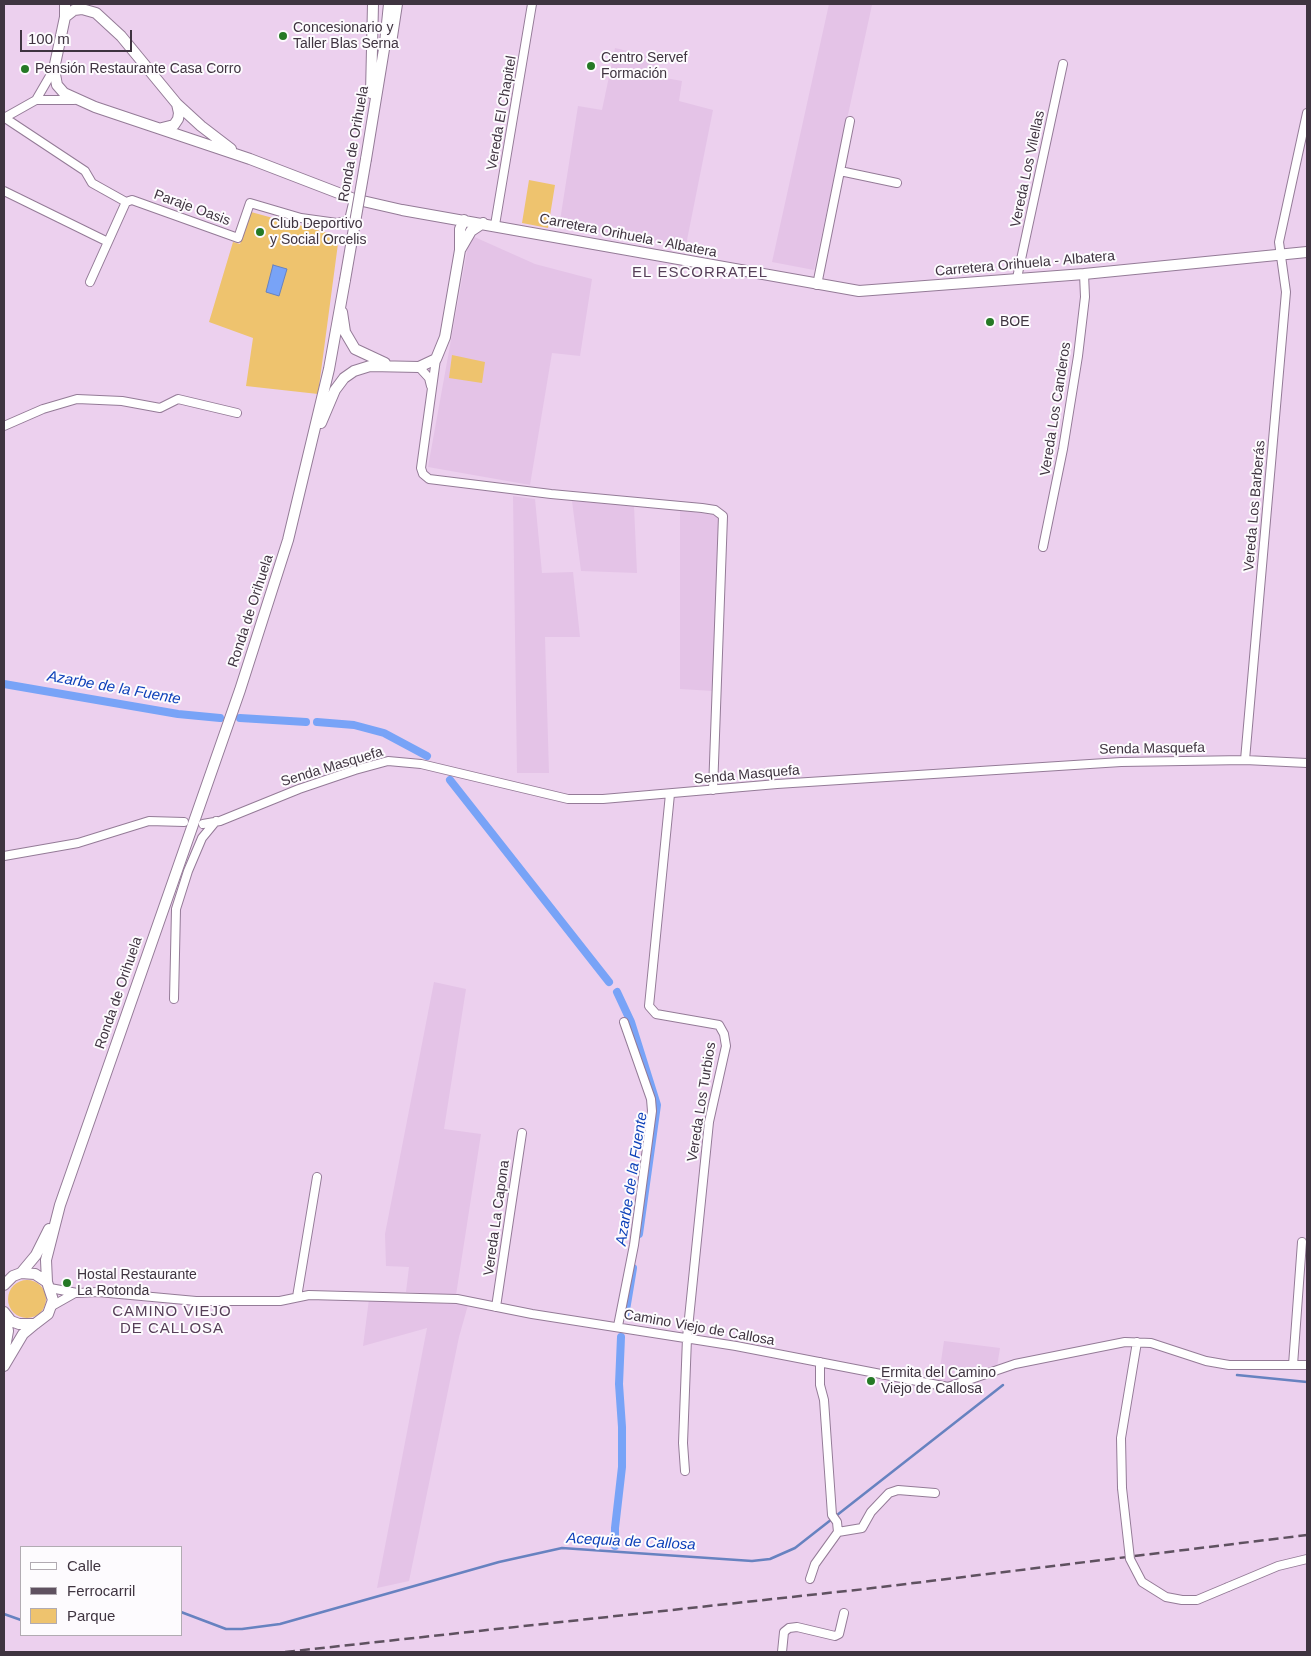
<!DOCTYPE html>
<meta charset="utf-8">
<style>
body{margin:0}
#map{position:relative;width:1311px;height:1656px;overflow:hidden;background:#ecd0ee;font-family:Arial,sans-serif}
canvas{display:block}
.frame{position:absolute;inset:0;border:5px solid #3f3440;pointer-events:none}
.legend{position:absolute;left:20px;top:1546px;width:162px;height:90px;box-sizing:border-box;background:#fdfbfe;border:1px solid #b1abb2;margin:0;padding:6px 9px;list-style:none;font-size:15px;color:#3f3440}
.legend li{display:flex;align-items:center;gap:10px;height:25px}
.legend b{width:25px;border:1px solid #b1abb2}
.scale{position:absolute;left:20px;top:30px;width:112px;height:22px;box-sizing:border-box;border:2px solid #3f3440;border-top:0;padding-left:6px;font-size:15px;line-height:18px;white-space:nowrap;color:#3f3440;-webkit-text-stroke:4px #fdfbfe;paint-order:stroke}
</style>
<div id="map">
<canvas width="1311" height="1656"></canvas>
<div class="frame"></div>
<ul class="legend">
<li><b style="height:6px;background:#fff"></b>Calle</li>
<li><b style="height:6px;background:#5f5160"></b>Ferrocarril</li>
<li><b style="height:14px;background:#eec36e"></b>Parque</li>
</ul>
<div class="scale">100 m</div>
</div>
<script>
const ctx = document.querySelector('canvas').getContext('2d');
ctx.lineJoin = 'round';
function fillPath(path, color) {
  ctx.fillStyle = color;
  ctx.fill(path, 'evenodd');
}
function toPath(rows) {
  const path = new Path2D();
  for (const r of rows) {
    if (r.length === 3) {
      path.moveTo(r[0] + r[2], r[1]);
      path.arc(r[0], r[1], r[2], 0, 2 * Math.PI);
      continue;
    }
    path.moveTo(r[0], r[1]);
    for (let i = 2; i < r.length; i += 2) path.lineTo(r[i], r[i + 1]);
  }
  return path;
}
function stroke(path, color, width, dash) {
  ctx.strokeStyle = color;
  ctx.lineWidth = width;
  ctx.lineCap = dash ? 'butt' : 'round';
  ctx.setLineDash(dash || []);
  ctx.stroke(path);
}
function drawText(font, color, halo, rows, align = 'center') {
  ctx.font = font + ' Arial,sans-serif';
  ctx.lineWidth = 4;
  ctx.setLineDash([]);
  ctx.textBaseline = 'middle';
  ctx.strokeStyle = halo;
  ctx.fillStyle = color;
  for (const [text, x, y, turn = 0] of rows) {
    ctx.save();
    ctx.translate(x, y);
    ctx.rotate((+turn || 0) * Math.PI / 180);
    ctx.textAlign = isNaN(turn) ? turn : align;
    if (halo) ctx.strokeText(text, 0, 0);
    ctx.fillText(text, 0, 0);
    ctx.restore();
  }
}
fillPath(toPath([
 [829,4,872,5,814,270,772,262],
 [615,48,656,58,654,76,682,81,679,101,713,110,686,245,559,227,578,106,602,110],
 [470,235,535,264,592,279,580,356,552,353,530,485,428,467],
 [513,496,535,499,542,573,573,572,580,637,545,637,549,773,517,773],
 [572,501,634,506,637,573,581,571],
 [680,510,719,516,713,691,680,689],
 [434,982,466,989,444,1129,481,1134,456,1295,406,1292,409,1267,386,1266,385,1234],
 [369,1299,468,1305,459,1337,409,1581,377,1588,427,1328,363,1346],
 [944,1341,1000,1348,997,1367,953,1383,938,1382]
]), '#e4c3e7');
fillPath(toPath([
 [529,180,555,185,548,228,522,223],
 [251,212,339,236,318,394,246,386,253,338,209,322,233,242,240,244],
 [452,355,485,362,482,383,449,378],
 [27,1299,19]
]), '#eec36e');
const water = toPath([
 [273,265,287,269,279,296,266,292,273,265]
]);
fillPath(water, '#78a3f7');
stroke(water, '#6782c0', 1);
stroke(toPath([
 [1237,1375,1307,1382],
 [181,1612,226,1629,242,1629,280,1624,499,1562,562,1548,752,1561,770,1559,795,1548,1003,1385],
 [4,1614,21,1620]
]), '#6782c0', 2.5);
stroke(toPath([
 [4,684,178,714,220,718],
 [240,718,306,722],
 [317,722,354,725,384,733,427,756],
 [450,780,609,982],
 [617,992,631,1022,657,1105,639,1234],
 [625,1316,633,1268],
 [615,1546,615,1528,622,1467,622,1427,619,1384,621,1337]
]), '#78a3f7', 8);
const minor = toPath([
 [36,100,74,100],
 [4,118,36,100,54,69],
 [5,118,85,171,92,183,126,202,132,200,238,238,250,203,301,218,337,223,349,220,354,199],
 [840,171,850,121],
 [4,191,108,242],
 [495,225,532,4],
 [1017,278,1063,64],
 [90,282,126,202],
 [817,285,840,171,897,183],
 [436,359,421,468,423,474,429,479,551,494,702,508,715,510,723,516,713,790],
 [419,367,429,378,431,386],
 [4,426,43,409,77,399,122,401,160,408,178,399,237,413],
 [1043,547,1063,449,1078,356,1085,297,1084,274],
 [1245,760,1286,292,1279,242,1307,113],
 [670,794,649,1006,656,1014,719,1025,724,1034,726,1046,709,1122,687,1338,683,1443,685,1471],
 [203,824,220,821,299,789,355,770,388,761,421,764,568,799,603,799,777,784,1121,762,1245,760,1307,763],
 [4,856,78,843,149,821,184,822],
 [174,999,176,909,188,871,202,838,216,821],
 [50,1288,77,1293,98,1292,196,1301,280,1301,309,1295,457,1299,532,1314,736,1346,948,1387,1015,1364,1125,1342,1151,1343,1206,1361,1229,1365,1307,1365],
 [297,1297,317,1177],
 [52,1306,75,1293],
 [496,1307,522,1133],
 [618,1326,634,1245,652,1111,651,1099,624,1022],
 [820,1362,820,1385,824,1400,832,1515,837,1522,838,1532],
 [1293,1365,1302,1242],
 [1122,1488,1121,1438,1137,1342],
 [810,1579,815,1564,838,1532,862,1528,871,1512,889,1493,898,1490,935,1493],
 [1228,1587,1278,1566,1307,1559],
 [782,1652,784,1632,789,1628,797,1627,835,1636,839,1634,844,1613]
]);
const major = toPath([
 [65,4,65,17,54,69,57,85,64,93,95,107,250,159,354,199,402,210,859,291,1084,274,1307,252],
 [65,17,74,10,82,9,96,13,121,36,177,104,201,126,231,149],
 [391,43,397,4],
 [371,93,373,4],
 [162,128,174,125,178,119,179,113,177,104],
 [366,159,385,43,389,4],
 [460,250,471,231,483,223],
 [342,312,345,332,355,349,385,363],
 [321,423,335,390,344,378,354,371,370,366,419,367,436,359,445,337,460,250,460,229,464,220],
 [21,1273,36,1255,49,1229],
 [47,1282,46,1260,60,1205,240,690,288,540,329,369,345,280],
 [4,1285,13,1276,21,1273,35,1274,47,1282,53,1300,48,1314,35,1324,19,1324,11,1321,4,1312],
 [4,1353,8,1331,5,1315],
 [4,1366,23,1334,35,1324]
]);
stroke(minor, '#947b97', 10);
stroke(major, '#947b97', 12);
stroke(minor, '#fff', 8);
stroke(major, '#fff', 10);
stroke(toPath([
 [285,1652,865,1589,1307,1535]
]), '#5f5160', 2.5, [10, 5]);
const minorBridge = toPath([
 [1122,1488,1130,1559,1142,1582,1166,1597,1182,1600,1197,1600,1228,1587]
]);
const majorBridge = toPath([
 [345,280,366,159]
]);
stroke(minorBridge, '#947b97', 10, []);
stroke(majorBridge, '#947b97', 12, []);
stroke(minorBridge, '#fff', 8);
stroke(majorBridge, '#fff', 10);
for (const [x, y, r, color] of [
 [283,36,5,"#257925"],
 [591,66,5,"#257925"],
 [25,69,5,"#257925"],
 [260,232,5,"#257925"],
 [990,322,5,"#257925"],
 [67,1283,5,"#257925"],
 [871,1381,5,"#257925"]
]) {
  const dot = new Path2D();
  dot.arc(x, y, r, 0, 2 * Math.PI);
  ctx.fillStyle = color;
  ctx.fill(dot);
  stroke(dot, '#fdfbfe', 2);
}
drawText('14px', '#3f3440', '#fdfbfe', [
 ["Concesionario y",293,28],
 ["Taller Blas Serna",293,44],
 ["Centro Servef",601,58],
 ["Formación",601,74],
 ["Pensión Restaurante Casa Corro",35,69],
 ["Club Deportivo",270,224],
 ["y Social Orcelis",270,240],
 ["BOE",1000,322],
 ["Hostal Restaurante",77,1275],
 ["La Rotonda",77,1291],
 ["Ermita del Camino",881,1373],
 ["Viejo de Callosa",881,1389]
], 'left');
drawText('14px', '#3f3440', '#fdfbfe', [
 ["Vereda El Chapitel",502,113,-80],
 ["Ronda de Orihuela",354,144,-80],
 ["Vereda Los Vilellas",1028,169,-78],
 ["Paraje Oasis",192,208,20],
 ["Carretera Orihuela - Albatera",628,236,11],
 ["Carretera Orihuela - Albatera",1025,264,-5],
 ["Vereda Los Canderos",1056,409,-81],
 ["Vereda Los Barberás",1255,506,-85],
 ["Ronda de Orihuela",251,611,-72],
 ["Senda Masquefa",1152,749,-1],
 ["Senda Masquefa",332,767,-17],
 ["Senda Masquefa",747,775,-5],
 ["Ronda de Orihuela",119,993,-71],
 ["Vereda Los Turbios",702,1102,-81],
 ["Vereda La Capona",497,1218,-82],
 ["Camino Viejo de Callosa",699,1328,10]
]);
ctx.letterSpacing = '1px';
drawText('15px', '#563f58', '#fdfbfe', [
 ["EL ESCORRATEL",700,273],
 ["CAMINO VIEJO",172,1312],
 ["DE CALLOSA",172,1329]
]);
ctx.letterSpacing = '0px';
drawText('italic 15px', '#0d41b9', '#fdfbfe', [
 ["Azarbe de la Fuente",114,688,10],
 ["Azarbe de la Fuente",632,1179,-81],
 ["Acequia de Callosa",631,1542,3]
]);
</script>
